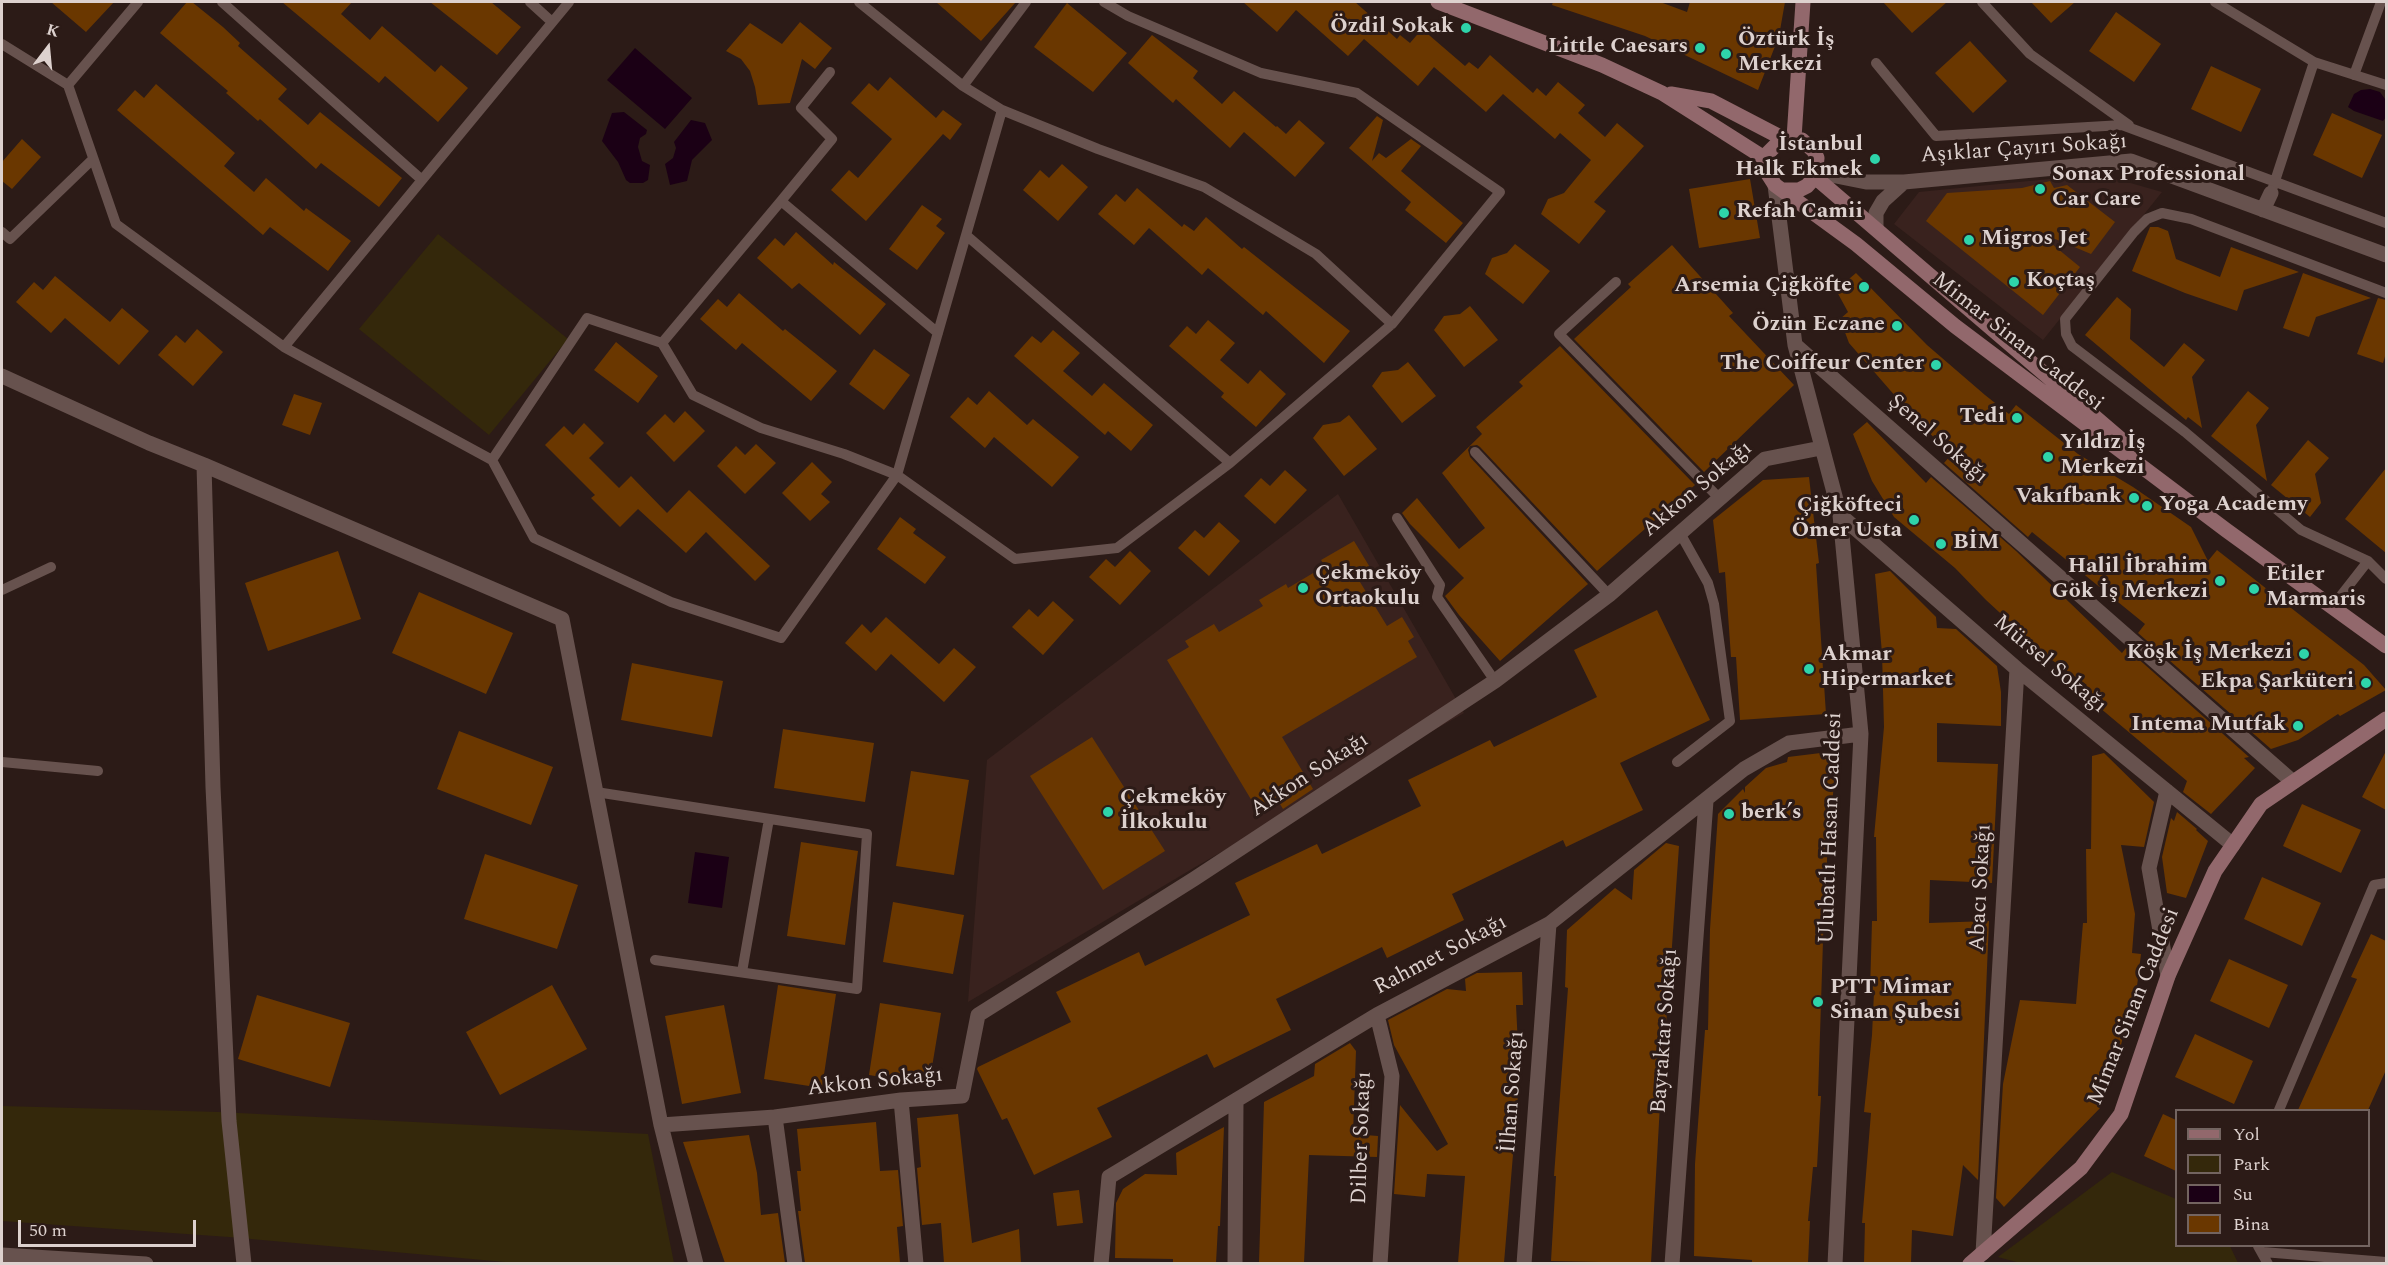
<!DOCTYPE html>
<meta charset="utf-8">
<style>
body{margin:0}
#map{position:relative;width:2388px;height:1265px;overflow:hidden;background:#2c1b17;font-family:Spectral,serif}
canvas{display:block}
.frame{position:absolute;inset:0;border:3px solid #ddd1ce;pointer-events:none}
.legend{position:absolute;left:2175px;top:1109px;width:195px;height:138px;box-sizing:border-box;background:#2c1b17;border:2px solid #736460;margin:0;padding:8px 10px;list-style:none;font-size:18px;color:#ddd1ce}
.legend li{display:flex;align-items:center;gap:12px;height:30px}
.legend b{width:30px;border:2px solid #736460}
.north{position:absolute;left:18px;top:18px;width:60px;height:60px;-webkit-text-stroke:4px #2c1b17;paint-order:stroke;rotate:16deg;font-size:16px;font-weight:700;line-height:24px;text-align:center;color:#ddd1ce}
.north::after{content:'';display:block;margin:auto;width:21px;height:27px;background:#ddd1ce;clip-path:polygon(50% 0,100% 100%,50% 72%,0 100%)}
.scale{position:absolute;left:18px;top:1220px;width:178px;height:27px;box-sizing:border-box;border:3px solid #ddd1ce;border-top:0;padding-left:8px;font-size:18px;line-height:21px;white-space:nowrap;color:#ddd1ce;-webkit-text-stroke:4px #2c1b17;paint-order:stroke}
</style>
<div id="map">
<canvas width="2388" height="1265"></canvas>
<div class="frame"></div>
<ul class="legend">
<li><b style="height:8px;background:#92686c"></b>Yol</li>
<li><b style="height:16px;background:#34280b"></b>Park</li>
<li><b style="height:16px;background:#1b0015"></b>Su</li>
<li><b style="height:16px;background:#6a3700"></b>Bina</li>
</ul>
<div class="north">K</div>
<div class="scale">50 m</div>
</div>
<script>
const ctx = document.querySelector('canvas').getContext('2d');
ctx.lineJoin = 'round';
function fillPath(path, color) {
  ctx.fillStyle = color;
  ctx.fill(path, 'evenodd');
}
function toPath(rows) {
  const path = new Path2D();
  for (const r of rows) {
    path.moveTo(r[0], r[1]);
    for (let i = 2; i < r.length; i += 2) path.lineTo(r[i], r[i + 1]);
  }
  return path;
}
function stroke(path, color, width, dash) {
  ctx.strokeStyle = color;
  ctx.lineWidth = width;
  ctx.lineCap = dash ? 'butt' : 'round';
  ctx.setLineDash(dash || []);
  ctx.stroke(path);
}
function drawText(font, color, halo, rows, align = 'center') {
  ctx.font = font + ' Spectral,serif';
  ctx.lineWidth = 6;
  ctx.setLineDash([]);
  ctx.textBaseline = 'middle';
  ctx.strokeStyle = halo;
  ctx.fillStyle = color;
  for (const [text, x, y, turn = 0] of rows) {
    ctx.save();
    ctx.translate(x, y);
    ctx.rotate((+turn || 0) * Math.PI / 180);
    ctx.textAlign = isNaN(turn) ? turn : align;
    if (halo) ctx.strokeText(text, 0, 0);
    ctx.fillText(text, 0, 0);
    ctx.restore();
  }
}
fillPath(toPath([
 [2099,174,2162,192,2043,340,1894,224,1919,192],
 [1338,494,1464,713,1197,866,968,1002,987,760]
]), '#39221e');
fillPath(toPath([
 [438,234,568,339,489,435,359,329],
 [2,1106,219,1112,648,1134,674,1263,516,1263,229,1237,2,1221],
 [2112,1172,2176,1199,2176,1246,2230,1246,2238,1263,2024,1264,1998,1257]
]), '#34280b');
fillPath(toPath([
 [635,48,692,98,665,129,607,80],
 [2370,89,2380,92,2385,99,2386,117,2383,121,2354,111,2348,107,2354,94,2361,90],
 [624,112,647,130,646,134,640,138,638,147,642,161,650,165,648,180,643,183,630,183,626,180,618,162,602,141,612,113],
 [691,120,705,123,712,140,692,160,687,181,670,185,665,164,673,158,676,148,674,142],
 [695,852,729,857,722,908,688,903]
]), '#1b0015');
fillPath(toPath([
 [51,2,114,2,86,32],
 [187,2,192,2,223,27,240,43,238,46,287,89,278,99,308,125,320,112,402,178,379,207,321,163,316,169,260,119,258,121,226,93,228,91,160,33],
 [282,2,352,2,341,14,370,40,382,26,435,72,441,65,468,88,438,122,385,76,379,83],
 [430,2,491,2,521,27,497,55],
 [936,2,1016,2,981,41],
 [1243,2,1355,2,1397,39,1400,35,1410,43,1422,29,1465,66,1469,62,1478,69,1490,55,1533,93,1537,88,1546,96,1558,82,1585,105,1578,113,1605,137,1617,123,1644,146,1594,202,1606,211,1579,244,1541,214,1548,199,1564,193,1591,160,1560,133,1555,139,1503,94,1486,112,1434,67,1418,86,1364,39,1348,56,1296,10,1277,32],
 [1553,2,1660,2,1687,12,1690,2,1785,2,1779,36,1758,90,1645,36,1552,5],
 [1883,2,1947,2,1912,33],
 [2031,2,2075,2,2051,23],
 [1067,3,1127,53,1093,92,1034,47],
 [2116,12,2161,44,2134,82,2089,51],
 [800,22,832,48,815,69,802,59,790,103,758,105,755,87,750,71,741,59,726,51,750,23,782,44],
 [1152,35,1198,71,1193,78,1222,104,1234,91,1276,127,1277,126,1286,134,1299,120,1325,143,1295,177,1244,132,1230,148,1176,99,1173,103,1128,63],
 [1970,41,2007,81,1973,113,1935,73],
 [2211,66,2261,89,2241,132,2191,109],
 [890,77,936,118,943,110,962,124,950,140,943,134,866,221,831,190,849,170,858,178,892,139,851,103,869,83,878,91],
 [156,84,235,153,224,166,254,192,266,178,304,211,306,208,351,241,328,271,270,227,263,235,117,110,135,90,144,98],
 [2332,113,2382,135,2362,178,2313,155],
 [1377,116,1383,120,1372,161,1379,153,1386,158,1411,139,1421,146,1401,171,1463,223,1446,243,1405,210,1411,202,1349,148],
 [22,139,41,157,12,189,2,181,2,162],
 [1062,164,1088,187,1058,221,1023,190,1040,170,1049,178],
 [1750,179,1760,238,1699,248,1689,189],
 [2050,181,2054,188,2067,185,2115,222,2091,254,2036,231,2080,267,2043,315,1926,221,1947,193,2022,188],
 [1137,188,1182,227,1184,224,1194,231,1206,217,1242,249,1244,247,1350,331,1324,363,1266,311,1263,315,1208,268,1202,275,1149,228,1134,245,1098,214,1116,194,1125,202],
 [922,205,942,219,936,226,945,233,917,270,889,249],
 [2150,227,2158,227,2168,231,2176,259,2220,277,2231,247,2299,272,2244,290,2237,311,2185,293,2132,271],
 [796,232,833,265,834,262,886,304,860,335,799,283,792,289,757,258,775,238,784,246],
 [1515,244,1550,271,1523,304,1485,274,1492,258,1507,253],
 [1672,245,1733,313,1729,316,1794,385,1704,472,1574,339,1631,287,1628,284],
 [1856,273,1927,345,1985,395,2009,414,2016,405,2078,454,2133,487,2191,527,2208,561,2217,550,2364,665,2386,690,2340,716,2338,714,2298,740,2271,749,2138,633,2145,624,2032,532,2028,537,1944,463,1951,455,1910,413,1849,343,1840,319,1848,312,1836,290],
 [2303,273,2371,298,2316,317,2309,337,2283,328],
 [55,276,110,322,122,308,149,331,119,365,65,318,51,333,16,302,34,282,43,290],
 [739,293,783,331,785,329,837,371,811,401,742,343,736,350,700,319,718,299,727,307],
 [2117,297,2131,309,2130,339,2164,367,2184,343,2205,360,2192,377,2202,428,2188,417,2186,420,2085,335],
 [2378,298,2386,300,2386,353,2383,363,2357,354],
 [1470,306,1498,340,1464,367,1434,330,1444,316,1460,314],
 [1208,320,1235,343,1220,360,1248,384,1260,370,1286,394,1256,427,1221,397,1224,393,1169,346,1187,326,1196,334],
 [197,329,223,352,193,386,158,355,176,335,185,343],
 [1053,330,1080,353,1063,371,1092,396,1104,383,1153,425,1131,451,1108,431,1105,435,1014,356,1032,336,1041,343],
 [616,342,658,376,638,403,594,370],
 [1560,346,1695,485,1597,571,1480,447,1477,445,1470,446,1468,450,1470,457,1588,584,1500,661,1459,615,1445,596,1464,578,1410,524,1402,513,1417,498,1459,549,1485,528,1442,473,1482,434,1476,427,1523,386,1519,382],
 [874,349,910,375,884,410,849,384],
 [1408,362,1436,396,1402,423,1372,386,1382,372,1398,370],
 [989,391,1027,425,1033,419,1079,457,1052,487,994,437,985,448,950,417,968,397,977,405],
 [2248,391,2269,408,2256,425,2267,481,2211,436],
 [294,394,322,403,310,435,282,425],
 [685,411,705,431,674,462,646,433,665,414,674,423],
 [1349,415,1377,449,1344,476,1313,438,1323,425,1340,422],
 [1867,422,1926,483,1931,477,2016,551,2122,653,2126,648,2249,757,2244,758,2255,768,2211,814,2183,792,2187,781,2081,692,2087,685,2049,658,1986,600,1955,568,1894,517,1872,481,1853,434],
 [584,423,604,443,589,458,619,488,631,476,667,513,689,490,770,566,755,581,706,532,686,553,638,509,620,527,591,498,595,495,545,445,564,426,573,435],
 [2308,440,2329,458,2315,474,2321,503,2310,517,2271,485],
 [756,444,776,463,745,494,717,466,736,446,745,455],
 [812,462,832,482,821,494,830,502,810,521,782,493],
 [2386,468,2386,553,2345,519],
 [1285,470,1307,490,1275,524,1244,496,1261,478,1270,486],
 [1809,477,1819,563,1816,564,1826,714,1740,720,1736,657,1731,657,1725,572,1719,573,1713,520,1763,480],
 [900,517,916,529,913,533,946,557,925,584,877,549],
 [1219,522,1240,541,1209,576,1178,548,1195,530,1204,538],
 [1354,541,1374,574,1360,582,1387,626,1402,617,1414,637,1408,641,1417,657,1282,737,1313,789,1283,809,1277,799,1258,811,1167,660,1189,647,1185,641,1214,624,1219,632,1263,606,1259,600,1286,584,1288,588,1325,566,1321,560],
 [338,551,361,619,268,651,245,583],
 [1130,551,1151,571,1120,605,1089,577,1106,559,1115,567],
 [1890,571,1936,617,1937,628,1956,629,1997,666,2001,692,2001,726,1937,723,1937,762,1998,764,1992,883,1930,880,1929,923,1989,921,1978,1180,1963,1165,1953,1236,1912,1230,1911,1263,1864,1263,1865,1223,1862,1223,1871,1113,1864,1112,1872,1035,1874,992,1870,992,1872,921,1877,921,1876,837,1874,837,1884,727,1882,653,1875,574],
 [419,592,513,633,486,694,392,653],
 [1053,601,1074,620,1043,655,1012,627,1029,609,1038,617],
 [1657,610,1710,720,1620,763,1643,810,1566,847,1563,840,1452,894,1464,920,1387,958,1382,947,1276,999,1291,1030,1214,1068,1207,1054,1097,1108,1112,1137,1034,1175,1007,1118,1002,1120,977,1069,978,1067,1071,1022,1056,992,1139,952,1145,966,1250,915,1235,883,1317,844,1322,854,1421,806,1408,780,1490,740,1494,747,1597,697,1574,650],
 [886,617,939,664,954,648,976,667,944,702,891,654,876,671,845,643,862,624,871,633],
 [632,663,723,681,712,737,621,720],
 [783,729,874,743,865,802,774,788],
 [459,731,553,767,531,825,437,789],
 [1092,737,1165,851,1103,890,1030,776],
 [1837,751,1827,859,1826,910,1824,910,1818,1096,1821,1096,1817,1167,1813,1167,1808,1221,1810,1221,1808,1263,1752,1263,1752,1260,1694,1256,1695,1164,1705,1030,1708,1030,1710,929,1718,814,1743,789,1745,793,1745,787,1766,768,1787,762,1788,757],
 [2386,751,2386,810,2362,797],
 [2104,753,2154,802,2144,847,2121,845,2135,914,2132,953,2141,954,2135,1002,2132,1002,2121,1045,2105,1079,2102,1106,2004,1207,1996,1198,2003,1084,2020,1000,2076,1004,2083,923,2087,923,2086,849,2091,849,2092,756],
 [911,771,969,780,954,875,896,866],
 [2302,804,2361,830,2341,873,2283,846],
 [2177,812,2197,829,2196,830,2208,841,2186,898,2167,893,2162,857,2171,818,2174,821],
 [801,842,858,851,845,945,787,936],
 [1666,843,1679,846,1668,1003,1663,1052,1651,1263,1551,1261,1556,1176,1554,1176,1568,988,1565,987,1567,930,1615,888,1632,900,1634,870],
 [485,854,578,885,557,949,464,919],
 [2262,877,2321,903,2302,946,2244,919],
 [893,902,964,915,953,974,883,962],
 [2371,934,2386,941,2386,1070,2368,1110,2298,1110,2357,979,2351,977],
 [2229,959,2288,985,2269,1028,2210,1001],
 [1522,972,1523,1005,1516,1005,1518,1046,1522,1046,1504,1263,1458,1263,1465,1176,1427,1174,1425,1197,1394,1194,1400,1105,1437,1151,1448,1144,1394,1045,1388,1020,1447,989,1466,991,1465,979,1477,973],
 [552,985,587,1049,500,1095,466,1032],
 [778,985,836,994,822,1088,764,1079],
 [257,995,350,1023,330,1087,238,1059],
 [880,1003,941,1013,929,1085,869,1075],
 [724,1005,741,1093,682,1104,665,1016],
 [2195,1034,2253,1061,2234,1104,2175,1077],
 [1350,1043,1356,1051,1353,1134,1378,1136,1377,1157,1309,1155,1304,1263,1259,1263,1264,1102,1314,1076,1315,1064],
 [958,1114,972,1243,1019,1229,1021,1263,944,1263,941,1223,922,1225,917,1168,921,1167,917,1118],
 [2163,1114,2176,1120,2176,1171,2144,1156],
 [876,1122,880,1171,898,1170,903,1226,897,1227,900,1263,805,1263,798,1211,801,1211,797,1171,801,1171,797,1129],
 [1224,1127,1220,1226,1218,1226,1216,1263,1173,1263,1173,1259,1115,1258,1116,1203,1123,1189,1145,1174,1177,1175,1176,1153],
 [749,1135,757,1173,761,1215,778,1213,785,1263,725,1263,683,1142],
 [1079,1190,1083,1223,1057,1226,1053,1193]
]), '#6a3700');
stroke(toPath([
 [222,2,422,180],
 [530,2,552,22],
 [1982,2,2030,54,2129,125],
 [2215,2,2314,62],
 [2,44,68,85,116,224,284,347,492,460,534,538,671,602,781,638,897,475,1002,110,963,86,859,2],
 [1876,63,1936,136,2122,125,2386,223],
 [830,72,801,108,832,139,781,201,938,333],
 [2354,75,2381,2],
 [68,85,138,2],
 [963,86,1026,2],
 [1002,110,1098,149,1204,187,1316,254,1392,324],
 [2273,187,2314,62,2386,85],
 [781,201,662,343,693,395,761,428,844,454,897,475,1015,559,1117,548,1230,463,1392,324,1500,192,1357,93,1261,73,1128,16,1104,2],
 [2,232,10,239,93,159],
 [966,235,1230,463],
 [1616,282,1559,334,1720,499],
 [2386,293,2191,219,2162,213,2147,219,2134,232,2065,319,2066,334,2072,346,2185,432,2301,530,2368,561,2386,579],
 [284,347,569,2],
 [1475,452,1609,595],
 [492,460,587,318,662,343],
 [1397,518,1440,585,1437,597,1495,681],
 [2,590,51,567],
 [2332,607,2368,561],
 [2,762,98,771],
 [1677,762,1730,721,1714,604,1708,583,1680,533],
 [596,792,867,834,857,989,655,960],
 [742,972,769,819],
 [2279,1110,2374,885,2386,883],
 [2258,1246,2268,1264],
 [2263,1252,2386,1262]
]), '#67524e', 10);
stroke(toPath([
 [1816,172,1866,182,1904,182,2131,161,2386,255],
 [1775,185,1795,345,1840,515,1861,734,1835,1264],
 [2263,210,2271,193],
 [1876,228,1876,213,1883,201,1904,182],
 [1795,345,2293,782],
 [2,376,149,443,204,465,562,619,661,1125,696,1264],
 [204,465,213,787,229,1121,244,1264],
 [1840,515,2017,669,2233,845],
 [2167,791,2149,868,2168,976],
 [1377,1015,1392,1076,1380,1264],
 [901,1100,916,1264],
 [775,1117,795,1264],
 [661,1125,775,1117,901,1100,962,1096,978,1015,1194,879,1495,681,1609,595,1765,459,1821,448],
 [1983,1253,2017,669],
 [2,1255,146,1264],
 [1101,1264,1109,1177,1377,1015,1549,924,1744,769,1789,743,1861,734],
 [1235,1264,1236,1102],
 [1524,1264,1549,924],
 [1672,1264,1706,801]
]), '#67524e', 15);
stroke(toPath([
 [1438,2,1602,65,1662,93,1766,159],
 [1671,94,1711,101,1784,139],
 [1794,138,1803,2],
 [1815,177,2124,442],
 [1783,190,1799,190,1807,186,1815,177,1817,158,1814,151,1802,140,1789,138,1780,141,1768,153,1766,171,1775,185,1856,244,1955,326,2226,530,2386,646],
 [1970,1264,2081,1168,2121,1114,2168,976,2215,871,2261,804,2386,719]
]), '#92686c', 15);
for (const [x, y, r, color] of [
 [1466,28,6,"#2ed4aa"],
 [1700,48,6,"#2ed4aa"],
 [1726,54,6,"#2ed4aa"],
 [1875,159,6,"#2ed4aa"],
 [2040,189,6,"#2ed4aa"],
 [1724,213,6,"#2ed4aa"],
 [1969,240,6,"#2ed4aa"],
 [2014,282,6,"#2ed4aa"],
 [1864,287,6,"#2ed4aa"],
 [1897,326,6,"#2ed4aa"],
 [1936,365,6,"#2ed4aa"],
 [2017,418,6,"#2ed4aa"],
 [2048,457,6,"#2ed4aa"],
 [2134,498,6,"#2ed4aa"],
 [2147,506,6,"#2ed4aa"],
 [1914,520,6,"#2ed4aa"],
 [1941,544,6,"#2ed4aa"],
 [2220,581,6,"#2ed4aa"],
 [1303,588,6,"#2ed4aa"],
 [2254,589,6,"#2ed4aa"],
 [2304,654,6,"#2ed4aa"],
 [1809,669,6,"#2ed4aa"],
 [2366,683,6,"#2ed4aa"],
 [2298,726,6,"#2ed4aa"],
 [1108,812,6,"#2ed4aa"],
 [1729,814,6,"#2ed4aa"],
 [1818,1002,6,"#2ed4aa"]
]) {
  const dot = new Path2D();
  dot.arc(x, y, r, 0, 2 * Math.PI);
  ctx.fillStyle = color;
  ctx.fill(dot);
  stroke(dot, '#2c1b17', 2);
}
drawText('bold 22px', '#ddd1ce', '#2c1b17', [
 ["Özdil Sokak",1454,28,"right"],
 ["Öztürk İş",1738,41],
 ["Merkezi",1738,66],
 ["Little Caesars",1688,48,"right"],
 ["İstanbul",1863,146,"right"],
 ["Halk Ekmek",1863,171,"right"],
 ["Sonax Professional",2052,176],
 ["Car Care",2052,201],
 ["Refah Camii",1736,213],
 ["Migros Jet",1981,240],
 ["Koçtaş",2026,282],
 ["Arsemia Çiğköfte",1852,287,"right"],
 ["Özün Eczane",1885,326,"right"],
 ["The Coiffeur Center",1924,365,"right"],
 ["Tedi",2005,418,"right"],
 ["Yıldız İş",2060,444],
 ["Merkezi",2060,469],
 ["Vakıfbank",2122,498,"right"],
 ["Yoga Academy",2159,506],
 ["Çiğköfteci",1902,507,"right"],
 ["Ömer Usta",1902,532,"right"],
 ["BİM",1953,544],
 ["Halil İbrahim",2208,568,"right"],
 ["Gök İş Merkezi",2208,593,"right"],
 ["Çekmeköy",1315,575],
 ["Ortaokulu",1315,600],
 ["Etiler",2266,576],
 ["Marmaris",2266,601],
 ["Köşk İş Merkezi",2292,654,"right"],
 ["Akmar",1821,656],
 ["Hipermarket",1821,681],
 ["Ekpa Şarküteri",2354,683,"right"],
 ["Intema Mutfak",2286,726,"right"],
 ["Çekmeköy",1120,799],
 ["İlkokulu",1120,824],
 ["berk’s",1741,814],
 ["PTT Mimar",1830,989],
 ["Sinan Şubesi",1830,1014]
], 'left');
drawText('22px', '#ddd1ce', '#2c1b17', [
 ["Aşıklar Çayırı Sokağı",2024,150,-4],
 ["Mimar Sinan Caddesi",2017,343,38],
 ["Şenel Sokağı",1937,440,41],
 ["Akkon Sokağı",1698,490,-40],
 ["Mürsel Sokağı",2049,665,40],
 ["Akkon Sokağı",1310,776,-33],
 ["Ulubatlı Hasan Caddesi",1832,828,-88],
 ["Abacı Sokağı",1982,888,-87],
 ["Rahmet Sokağı",1441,956,-28],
 ["Mimar Sinan Caddesi",2135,1007,-68],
 ["Bayraktar Sokağı",1666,1031,-86],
 ["Akkon Sokağı",875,1083,-6],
 ["İlhan Sokağı",1514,1092,-86],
 ["Dilber Sokağı",1363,1138,-88]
]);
</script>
